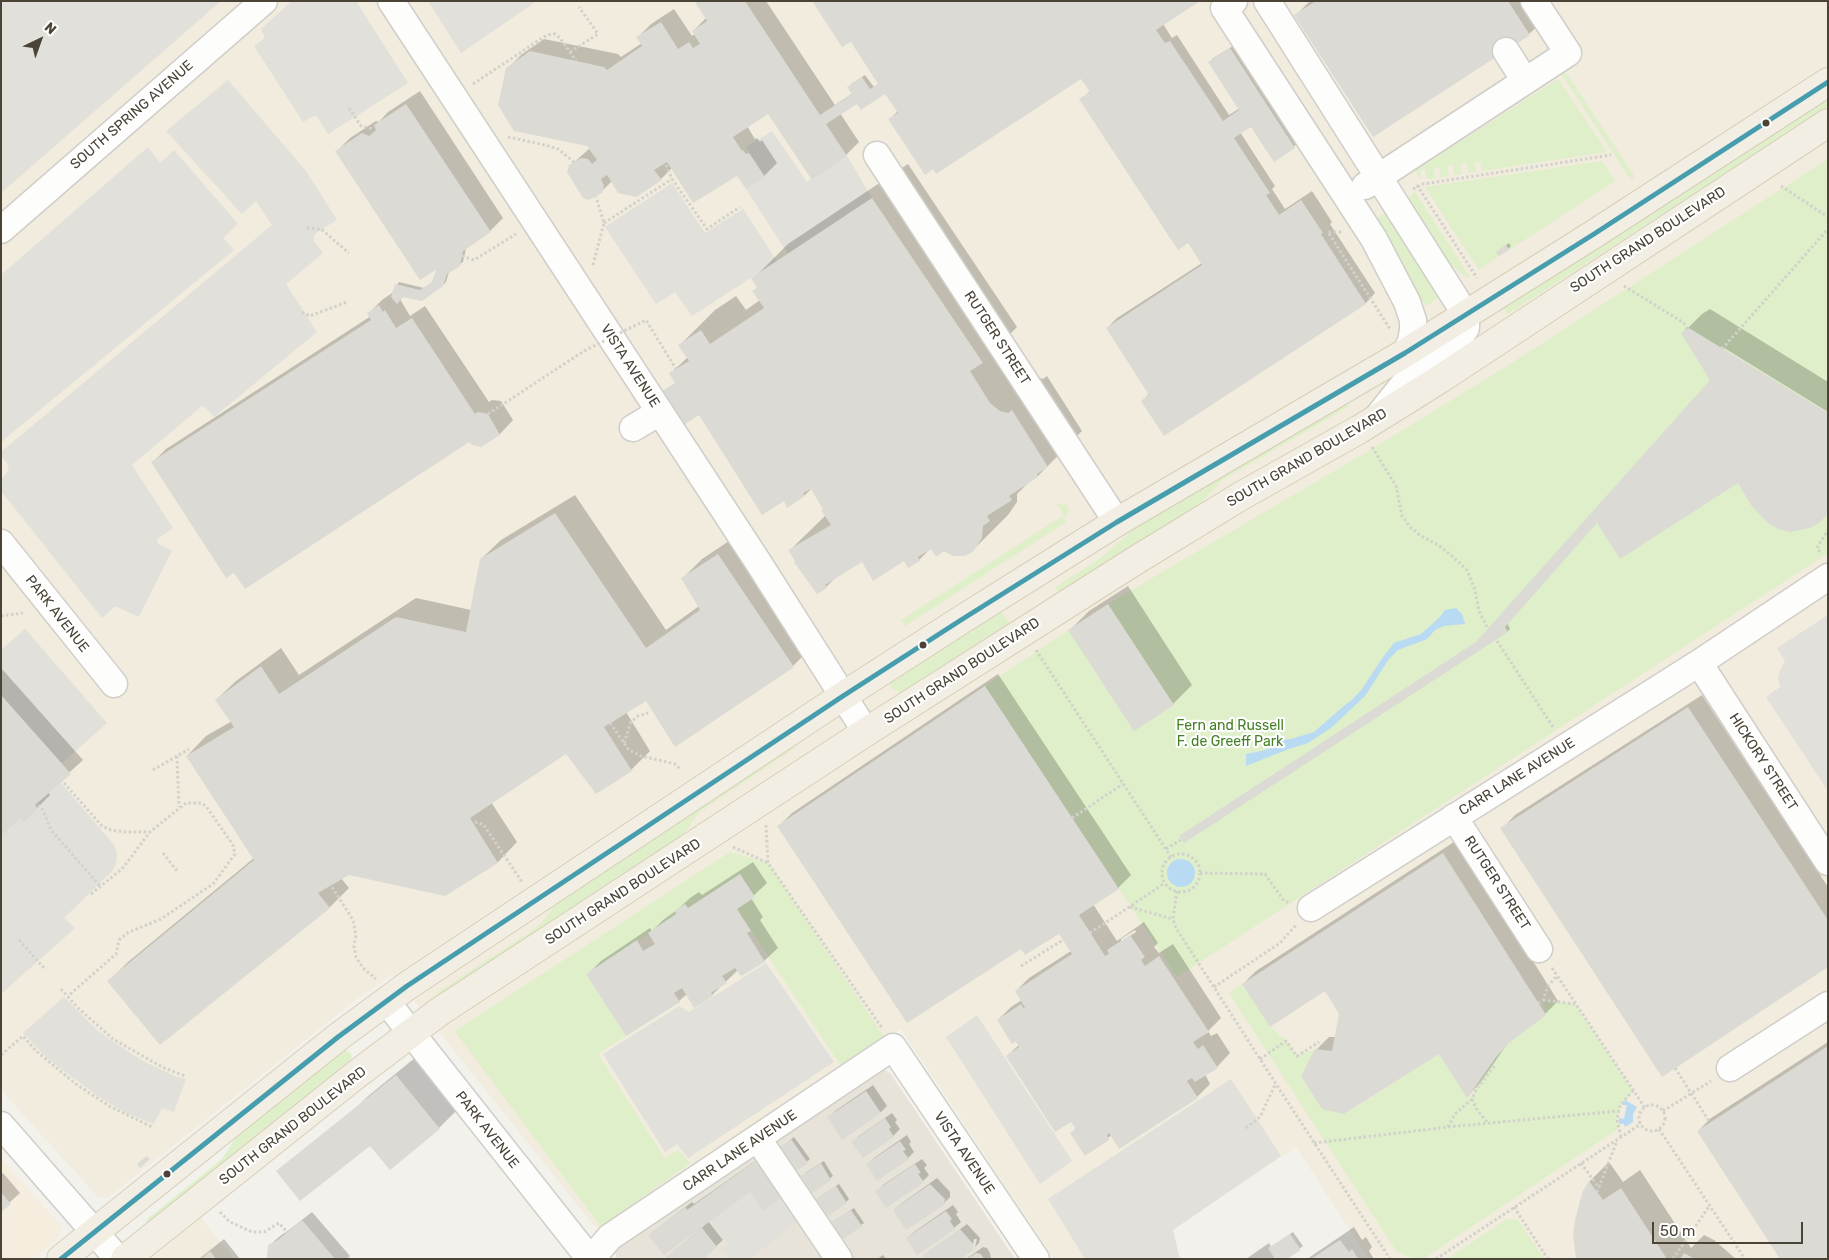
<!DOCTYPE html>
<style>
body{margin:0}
#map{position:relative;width:1829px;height:1260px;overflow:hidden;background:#f2f1eb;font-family:Rubik,sans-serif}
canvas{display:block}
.frame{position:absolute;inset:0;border:2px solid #4a4336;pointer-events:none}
.north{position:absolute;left:15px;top:15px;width:50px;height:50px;-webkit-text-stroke:4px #fff;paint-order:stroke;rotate:42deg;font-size:14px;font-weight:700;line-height:20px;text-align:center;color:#4a4336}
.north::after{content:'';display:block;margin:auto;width:18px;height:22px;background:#4a4336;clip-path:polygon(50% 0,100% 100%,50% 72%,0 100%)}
.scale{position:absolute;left:1652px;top:1222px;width:151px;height:22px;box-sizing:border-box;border:2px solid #4a4336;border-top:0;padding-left:6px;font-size:15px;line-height:18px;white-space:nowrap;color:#4a4336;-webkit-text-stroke:4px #fff;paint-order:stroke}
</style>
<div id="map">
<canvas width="1829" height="1260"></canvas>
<div class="frame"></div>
<div class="north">N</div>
<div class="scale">50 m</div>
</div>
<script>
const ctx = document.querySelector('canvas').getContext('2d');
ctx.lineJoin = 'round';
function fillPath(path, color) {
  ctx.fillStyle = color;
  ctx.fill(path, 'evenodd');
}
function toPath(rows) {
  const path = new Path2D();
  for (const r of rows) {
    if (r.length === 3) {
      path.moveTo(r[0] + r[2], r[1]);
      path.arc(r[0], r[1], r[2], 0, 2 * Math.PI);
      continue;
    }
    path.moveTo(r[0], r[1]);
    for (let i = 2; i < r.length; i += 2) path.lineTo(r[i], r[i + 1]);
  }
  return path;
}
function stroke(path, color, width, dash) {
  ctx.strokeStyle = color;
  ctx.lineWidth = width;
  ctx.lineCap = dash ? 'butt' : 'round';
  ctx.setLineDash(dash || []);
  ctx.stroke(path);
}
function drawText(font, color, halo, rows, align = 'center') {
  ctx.font = font + ' Rubik,sans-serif';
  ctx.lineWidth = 4.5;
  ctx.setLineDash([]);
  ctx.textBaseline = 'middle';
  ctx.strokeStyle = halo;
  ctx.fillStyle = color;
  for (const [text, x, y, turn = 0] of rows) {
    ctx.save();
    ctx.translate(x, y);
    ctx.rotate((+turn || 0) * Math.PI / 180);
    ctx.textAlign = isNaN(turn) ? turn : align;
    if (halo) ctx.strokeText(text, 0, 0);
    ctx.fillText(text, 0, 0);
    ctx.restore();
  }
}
fillPath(toPath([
 [883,1069,890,1073,1015,1259,618,1259,616,1256,615,1250,620,1244,769,1147]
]), '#e7e3d8');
fillPath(toPath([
 [1,1158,61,1226,62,1230,57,1239,33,1259,1,1259]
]), '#f5eddd');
fillPath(toPath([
 [1,1,1828,1,1828,1259,1369,1259,1296,1147,1172,1230,1170,1236,1176,1259,1054,1259,901,1029,603,1228,600,1229,594,1226,393,974,349,1005,114,1193,108,1198,98,1197,1,1090],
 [201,1218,234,1259,151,1259]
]), '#f1ecdd');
fillPath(toPath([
 [1560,72,1563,72,1569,77,1633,174,1634,178,1631,180],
 [1558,79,1607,152,1482,171,1480,161,1475,162,1476,172,1468,173,1467,163,1461,164,1462,174,1454,175,1453,165,1447,166,1449,176,1441,177,1439,167,1434,168,1435,178,1427,179,1425,169,1420,170,1421,180,1416,173,1416,170],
 [1828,99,1828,107,1508,314,1504,308],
 [1828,159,1828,553,1177,977,985,686,1108,604,1377,446,1504,368],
 [1602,161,1615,181,1509,250,1506,245,1497,251,1499,256,1479,270,1425,187],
 [1415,192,1470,277,1468,278,1462,274,1449,263,1408,200,1411,195],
 [1387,212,1441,296,1426,306,1371,222],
 [1346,402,1348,407,1221,481,1201,503,1189,512,1058,592,1055,587,1101,558,1144,520],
 [1059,503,1062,505,1066,504,1069,509,1067,515,1063,518,1066,522,905,626,901,620,1064,515,1057,504],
 [1000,610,1009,623,904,690,900,692,892,689,890,684,892,680,963,634,967,634,973,631,975,625],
 [792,744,795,748,699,812,687,830,675,841,439,997,437,993,536,928,547,917,555,904],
 [730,852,768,863,884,1037,841,1066,737,909,755,897,740,875,587,973,626,1036,598,1054,665,1159,678,1150,690,1163,601,1227,455,1031],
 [1242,984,1270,1027,1286,1041,1297,1056,1315,1049,1301,1076,1323,1109,1345,1114,1439,1054,1468,1098,1477,1088,1483,1073,1497,1056,1509,1043,1546,1015,1543,1000,1575,1004,1633,1091,1620,1105,1617,1120,1618,1129,1423,1259,1416,1259,1397,1252,1229,993],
 [344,1049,351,1054,352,1058,349,1061,148,1223,146,1220,222,1159,240,1131],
 [1507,1219,1518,1220,1544,1259,1447,1259]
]), '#deefc9');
fillPath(toPath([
 [1,1,221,1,1,193],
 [292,1,356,1,408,83,328,134,316,115,303,122,254,46,265,38,261,29],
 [428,1,537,1,461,53],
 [228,80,306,171,337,220,317,232,314,236,314,241,323,253,286,284,317,332,214,417,206,408,202,406,132,465,173,528,157,539,158,544,172,551,139,617,117,607,114,607,102,618,1,491,1,480,9,470,7,463,1,456,1,452,272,225,256,201,242,214,166,131],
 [772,131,807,182,847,156,872,198,788,254,746,189,765,177,746,147],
 [148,147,160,163,174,150,238,224,223,238,234,250,1,442,1,275],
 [672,183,705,233,743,209,777,261,692,316,675,292,656,304,605,227],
 [1828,615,1828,791,1766,697,1780,687,1778,678,1780,671,1785,661,1777,648],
 [25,629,107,723,62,763,1,695,1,650],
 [61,783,115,846,117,856,116,864,112,871,64,918,75,928,1,994,1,836,20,819,23,823,38,809,35,805],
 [766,963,834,1062,688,1158,677,1144,665,1152,603,1054,679,1006,689,1012],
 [64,997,98,1031,112,1041,143,1061,174,1076,186,1079,174,1112,162,1108,154,1124,124,1112,98,1096,48,1059,23,1033],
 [977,1015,1072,1161,1040,1184,946,1037],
 [1231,1079,1281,1156,1173,1230,1180,1259,1085,1259,1048,1199],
 [750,1192,786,1194,802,1218,750,1259,730,1259,723,1249,728,1244,711,1220]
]), '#e1e0da');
fillPath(toPath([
 [1456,608,1462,614,1465,624,1444,626,1435,630,1427,639,1398,650,1389,659,1365,696,1331,728,1308,743,1289,749,1246,766,1246,754,1266,750,1281,740,1291,739,1314,732,1345,705,1352,700,1362,689,1383,657,1394,643,1421,634,1439,618,1445,610],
 [1181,873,14],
 [1625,1100,1637,1107,1633,1114,1633,1122,1625,1127,1624,1124,1619,1124,1619,1118,1624,1119,1627,1105,1622,1105]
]), '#b9daf3');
fillPath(toPath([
 [698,1,766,1,835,105,853,93,851,84,865,75,874,87,880,83,851,40,813,1,1163,24,1172,38,1177,35,1229,115,1240,108,1212,59,1233,46,1297,144,1274,161,1251,126,1240,132,1275,186,1272,189,1285,209,1312,191,1332,222,1330,224,1375,293,1366,303,1164,434,1142,401,1150,393,1107,328,1117,318,1202,263,1188,241,1081,100,1090,91,1082,77,890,119,898,111,886,92,858,102,840,113,859,142,846,155,768,112,747,126,755,139,757,138,760,142,762,140,777,163,764,176,672,168,661,179,612,181,601,192,571,165,590,148,507,69,521,55,544,39,618,54,621,57,642,43,638,37,651,24,674,9,692,36,695,34,693,31,706,18],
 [1310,1,1540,1,1549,15,1529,34,1295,16],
 [420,91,503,218,490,231,466,248,463,262,449,272,446,282,443,285,403,296,400,299,410,316,425,306,489,402,492,400,501,401,513,420,500,434,481,446,470,441,153,462,166,449,371,316,369,313,382,300,392,293,399,282,424,288,434,281,442,266,337,151,350,138,376,121,379,122,388,112],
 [908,164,1017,327,1006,338,1035,376,1043,379,1047,376,1082,431,1038,476,1028,483,1017,494,1017,502,1008,515,972,551,944,550,931,548,919,560,862,560,838,575,826,587,790,550,826,515,824,508,812,488,804,496,784,500,700,413,676,383,671,373,688,357,680,345,715,310,736,296,746,310,760,300,754,291,758,287,753,279,788,244],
 [1509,243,1511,246,1508,249,1501,249],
 [1710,309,1828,382,1828,412,1721,346,1721,349,1828,415,1828,513,1818,522,1738,482,1598,521,1507,623,1510,629,1508,631,1479,640,1711,381,1683,333,1702,314],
 [575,495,666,630,699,606,683,578,702,559,738,535,812,647,793,666,646,699,626,712,650,751,631,770,566,752,491,802,517,842,498,862,445,895,348,874,341,878,349,888,330,907,160,1043,109,981,128,962,254,858,187,756,206,736,232,721,216,700,236,681,281,648,299,675,416,598,471,610,481,559,501,540],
 [1128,586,1192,685,1173,704,1070,630,1089,611],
 [1,668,83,760,48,792,50,795,37,808,23,821,20,817,1,834],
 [998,674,1131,875,1118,888,1093,904,1117,941,1144,922,1158,943,1154,947,1159,953,1173,944,1221,1018,1208,1031,1211,1036,1217,1033,1230,1053,1217,1067,1205,1074,1210,1084,1197,1097,1120,1147,1112,1135,1085,1154,1072,1133,1076,1128,1071,1120,1007,1056,1019,1045,998,1020,1011,1007,1022,1000,1016,991,1029,978,1071,951,1059,932,1021,947,779,826,792,813],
 [1135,930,1136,932,1121,942,1121,939],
 [1702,695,1828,887,1828,966,1502,829,1515,815],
 [1457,840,1558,1001,1545,1014,1510,1040,1480,1083,1468,1096,1440,1053,1344,1112,1316,1050,1329,1037,1336,1037,1340,1014,1325,989,1243,984,1256,971],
 [753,862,767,883,751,898,763,917,760,920,778,948,764,961,742,975,738,970,712,995,687,994,679,1001,588,974,601,961,650,928,652,931,663,920,677,910,690,898,699,892,702,895],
 [1828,1042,1828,1259,1698,1131,1711,1118],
 [416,1057,458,1109,439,1128,370,1144,278,1171,354,1110,367,1097],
 [873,1085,887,1106,881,1112,829,1117,835,1111],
 [892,1113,897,1120,895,1122,900,1129,893,1136,863,1157,853,1142,859,1136],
 [907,1135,911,1142,909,1144,914,1152,908,1158,868,1165,874,1158],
 [794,1137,810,1159,791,1174,778,1149],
 [768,1152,750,1190,708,1221,723,1240,701,1259,674,1251,704,1226,703,1225,649,1235,692,1202,694,1204],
 [922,1159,927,1165,924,1168,929,1175,923,1181,876,1192,883,1185],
 [824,1161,833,1176,813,1191,805,1173],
 [1609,1162,1623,1182,1640,1170,1691,1248,1704,1235,1714,1240,1736,1259,1578,1259,1579,1205,1590,1181],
 [3,1173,20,1193,1,1210,1,1174],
 [937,1178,950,1192,950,1197,943,1204,894,1210,901,1204],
 [839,1184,849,1199,846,1202,821,1196],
 [953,1205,958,1212,956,1214,961,1222,954,1228,907,1238,914,1232],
 [854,1208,864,1223,861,1225,836,1220],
 [312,1212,350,1256,347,1259,270,1259,269,1246,280,1236,289,1230],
 [967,1224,980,1238,979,1243,975,1247,977,1239,974,1239,972,1249,924,1256],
 [1354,1227,1362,1240,1366,1237,1372,1247,1369,1251,1374,1259,1307,1259],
 [1293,1232,1303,1246,1285,1259,1246,1259,1269,1243,1271,1247],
 [224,1239,240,1259,199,1259],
 [983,1247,987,1248,990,1253,991,1259,966,1259],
 [883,1255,886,1259,877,1259]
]), '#0003');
fillPath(toPath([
 [697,1,745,1,820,115,852,94,847,87,862,77,870,89,878,84,851,42,842,47,812,1,1200,1,1156,30,1165,43,1170,41,1223,121,1239,110,1208,62,1230,48,1295,148,1274,162,1251,127,1234,138,1270,193,1266,195,1279,215,1301,200,1323,233,1321,234,1366,304,1164,436,1141,401,1149,395,1106,328,1202,265,1188,243,1178,250,1079,99,1090,92,1081,79,936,174,933,169,925,175,888,119,898,113,885,94,861,110,857,104,826,124,847,156,812,180,768,114,733,137,742,151,743,150,746,154,749,153,765,177,746,189,737,176,693,203,667,162,654,170,662,180,636,197,618,193,607,175,601,179,604,186,602,193,589,200,583,198,567,172,569,165,581,158,588,159,592,164,597,160,587,146,514,131,498,105,506,68,530,51,604,67,607,70,642,46,636,37,661,22,678,49,689,42,693,48,700,44,692,31,707,21,695,2],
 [1316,1,1508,1,1530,35,1373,137,1294,15],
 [406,104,491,232,463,251,460,266,447,274,443,286,422,301,403,297,397,304,391,297,395,284,420,290,432,282,436,270,420,280,335,151,362,133,369,136,376,130,374,125],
 [872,198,983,363,970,371,990,403,1000,411,1008,413,1012,410,1048,467,1037,474,1038,477,1009,496,1012,500,987,516,990,521,983,526,982,538,973,552,964,556,953,556,944,551,936,557,931,549,918,557,920,561,908,568,904,561,873,581,862,562,825,585,827,588,817,594,794,562,795,561,788,550,831,525,821,510,823,509,811,489,803,493,805,496,787,508,784,501,762,515,699,415,679,428,657,394,675,383,669,373,689,361,678,345,701,330,710,344,764,308,752,291,757,288,751,278],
 [1506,245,1509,250,1499,256,1496,252],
 [379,305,383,312,385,310,396,328,412,318,475,414,478,412,488,414,500,435,481,447,472,445,469,442,245,589,234,573,226,578,151,462,371,320,367,313],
 [1689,328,1828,413,1827,515,1819,523,1810,528,1789,532,1778,529,1768,523,1751,505,1738,483,1620,559,1597,523,1505,627,1508,632,1184,843,1179,836,1476,642,1710,380,1681,333],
 [555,513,646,648,700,610,681,578,718,554,794,667,675,747,646,701,604,727,632,771,596,794,566,754,470,818,498,863,445,896,349,875,318,893,330,908,160,1045,107,981,254,860,186,756,234,727,215,700,261,666,279,694,396,617,466,632,480,559],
 [1108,604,1174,705,1134,731,1068,630],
 [985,686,1119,889,1079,915,1105,956,1109,954,1107,950,1130,935,1145,957,1141,960,1145,966,1159,956,1209,1032,1193,1042,1198,1049,1203,1045,1218,1068,1195,1082,1192,1078,1187,1081,1198,1098,1119,1149,1109,1133,1107,1135,1109,1140,1085,1156,1070,1133,1076,1129,1071,1122,1055,1132,1006,1056,1019,1047,1016,1041,1012,1044,997,1020,1021,1004,1024,1009,1025,1008,1015,991,1072,954,1059,934,1025,955,1021,949,907,1023,777,826],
 [1,695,71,774,35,805,38,809,23,823,20,819,1,836],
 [1688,707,1828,920,1828,967,1662,1077,1500,828],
 [1443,853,1546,1015,1509,1043,1497,1056,1467,1098,1439,1054,1344,1114,1322,1109,1301,1076,1315,1049,1332,1051,1339,1014,1325,991,1270,1027,1242,984],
 [740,874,755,897,737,909,751,931,747,933,765,962,741,976,735,968,722,976,727,983,711,993,713,996,694,1008,682,988,674,993,680,1002,626,1036,586,974,637,940,643,951,655,944,648,933,676,914,675,911,685,904,688,908],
 [1828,1046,1828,1259,1780,1259,1697,1131],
 [396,1075,440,1129,390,1170,370,1146,300,1201,276,1171],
 [866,1091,881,1113,842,1140,827,1117],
 [885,1118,891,1127,889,1129,894,1137,863,1158,851,1142],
 [791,1139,808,1163,790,1175,774,1151],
 [900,1141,906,1150,903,1151,909,1159,877,1181,866,1164],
 [147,1156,150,1159,140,1168,137,1164],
 [761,1157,786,1194,763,1211,750,1192,664,1255,648,1235,686,1207,687,1210],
 [821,1163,831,1180,812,1193,801,1176],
 [915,1164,921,1173,918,1174,924,1182,886,1208,875,1191],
 [1589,1181,1603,1200,1621,1188,1667,1259,1576,1259,1573,1235,1575,1220,1583,1191],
 [930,1184,945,1199,944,1205,906,1230,893,1210],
 [836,1186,847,1203,828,1216,816,1199],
 [1,1192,11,1204,1,1212],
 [851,1210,862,1226,843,1239,831,1222],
 [946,1211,952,1219,950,1221,955,1229,917,1255,906,1238],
 [302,1220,335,1259,268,1259,267,1256,268,1245,278,1240],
 [702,1228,717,1247,703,1259,667,1259,666,1257],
 [960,1229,974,1245,973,1250,961,1259,925,1259,923,1255],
 [1290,1234,1301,1250,1287,1259,1275,1259,1268,1248],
 [1340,1240,1349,1252,1352,1249,1358,1259,1311,1259],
 [210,1251,216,1259,201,1259],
 [976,1253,981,1254,984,1259,967,1259],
 [1684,1253,1695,1259,1680,1259]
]), '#dcdad4');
const minor = toPath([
 [391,1,758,562,866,732],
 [1234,1,1224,8,1374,239,1407,302,1413,320,1413,330,1411,342,1405,353],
 [1267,1,1466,315,1466,328,1452,348,1403,385,1379,415],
 [1506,51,1525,81],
 [877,155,1117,522],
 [1365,186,1568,53,1534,1],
 [1,230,264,1],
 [633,428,660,412],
 [1,543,114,684],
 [1699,663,1828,862],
 [1454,817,1539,949],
 [1311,908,1699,663,1828,577],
 [386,1001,590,1259],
 [1730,1068,1828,1005],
 [1,1125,118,1259],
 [758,1139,839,1259],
 [591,1259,610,1237,893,1047,1036,1259]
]);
const major = toPath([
 [61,1259,338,1037,407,986,843,696,961,620,1117,522,1405,353,1594,234,1828,82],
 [125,1259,357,1074,439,1012,866,732,1133,562,1241,496,1360,429,1440,379,1828,123]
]);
stroke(minor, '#d0cec9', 29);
stroke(major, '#d6ceb7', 30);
stroke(toPath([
 [570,52,598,34,579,7],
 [473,84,547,35,555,34,560,38,576,61],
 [349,108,361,126,373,129],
 [508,137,545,145,558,149,574,162],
 [666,165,672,179,707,229,740,207],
 [1417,185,1477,278],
 [1781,186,1828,217],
 [1413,189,1423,184,1611,155],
 [604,223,672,179],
 [307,228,321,229,349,253],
 [1341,232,1328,232,1390,329],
 [462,256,474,260,516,234],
 [593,265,604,223,596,197],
 [1624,286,1684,323,1687,329],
 [302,312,310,316,347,302],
 [1722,349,1828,229],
 [1372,447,1396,486,1402,516,1410,527,1421,536,1438,545,1452,556,1467,570,1475,590,1479,611,1488,629],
 [1820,552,1817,548,1828,530],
 [1,616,23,613],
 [1497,641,1553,727],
 [1036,650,1171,857],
 [610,723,629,750,641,756,675,764,680,769],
 [624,743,631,722,638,716,648,713],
 [177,756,179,807],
 [153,770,189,749],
 [64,783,102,826,111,830,125,832,150,832,186,803,201,803,206,806,233,845,235,854,213,884,161,919,127,933,119,940,116,954,68,996],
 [38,805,43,810,51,830,100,886],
 [1072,818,1123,784],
 [475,822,483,824,522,882],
 [766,825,768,863,882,1028],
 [733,847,768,863],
 [1166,849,1182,839],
 [163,853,177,871],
 [1181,873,19],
 [1200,873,1265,874,1284,901,1291,903],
 [332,887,353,920,356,935,354,946,356,957,363,968,376,979],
 [1177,891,1173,919,1176,928,1276,1084,1390,1259],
 [91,894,122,869,150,832],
 [1130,907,1173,919],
 [1090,933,1165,883],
 [19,940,44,968],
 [1021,966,1063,940],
 [1552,968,1645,1108],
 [1214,987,1280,943,1297,924],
 [61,989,78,1008,113,1039,162,1067,185,1076],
 [1543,1000,1575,1004],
 [1538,1003,1543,1000,1548,986,1557,976],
 [1,1055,23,1036,36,1051,76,1084,109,1106,152,1127],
 [1260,1059,1286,1041,1297,1056,1319,1042],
 [1675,1068,1709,1121],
 [1472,1099,1477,1110,1488,1123],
 [1652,1118,13],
 [1663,1111,1711,1081],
 [1448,1127,1455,1114,1472,1099,1477,1088,1496,1064],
 [1246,1128,1260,1117,1275,1085],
 [1659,1129,1745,1259],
 [1621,1137,1617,1120,1620,1105,1633,1091],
 [1314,1143,1448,1127,1618,1111],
 [1581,1163,1599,1188],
 [1597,1192,1617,1141],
 [1514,1207,1548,1259],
 [220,1212,230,1222,252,1232,264,1232,279,1223,286,1231],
 [1436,1259,1641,1124],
 [1673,1259,1710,1205]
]), '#d2d1cb', 3, [2.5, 2.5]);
stroke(minor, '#fdfdfc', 26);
stroke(major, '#f2eee4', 28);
stroke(toPath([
 [488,414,584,351,646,320,676,369]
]), '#d2d1cb', 3, [2.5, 2.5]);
stroke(toPath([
 [61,1259,338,1037,407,986,843,696,961,620,1117,522,1405,353,1594,234,1828,82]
]), '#469dad', 5);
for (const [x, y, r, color] of [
 [1766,123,4.5,"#4a4336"],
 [923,645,4.5,"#4a4336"],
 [167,1174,4.5,"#4a4336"]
]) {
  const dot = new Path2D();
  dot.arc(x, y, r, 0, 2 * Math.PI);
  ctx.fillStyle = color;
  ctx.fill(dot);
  stroke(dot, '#fff', 2);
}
drawText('14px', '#4a4336', '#fff', [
 ["SOUTH SPRING AVENUE",132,115,-41],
 ["SOUTH GRAND BOULEVARD",1648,240,-33],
 ["RUTGER STREET",997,338,57],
 ["VISTA AVENUE",630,366,57],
 ["SOUTH GRAND BOULEVARD",1307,458,-30],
 ["PARK AVENUE",57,614,52],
 ["SOUTH GRAND BOULEVARD",962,671,-33],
 ["HICKORY STREET",1763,762,57],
 ["CARR LANE AVENUE",1517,777,-32],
 ["RUTGER STREET",1497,883,57],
 ["SOUTH GRAND BOULEVARD",623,892,-33],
 ["SOUTH GRAND BOULEVARD",293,1126,-38],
 ["PARK AVENUE",487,1130,52],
 ["CARR LANE AVENUE",740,1151,-34],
 ["VISTA AVENUE",964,1153,56]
]);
drawText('14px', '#448124', '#fff', [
 ["Fern and Russell",1230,726],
 ["F. de Greeff Park",1230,742]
]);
</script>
